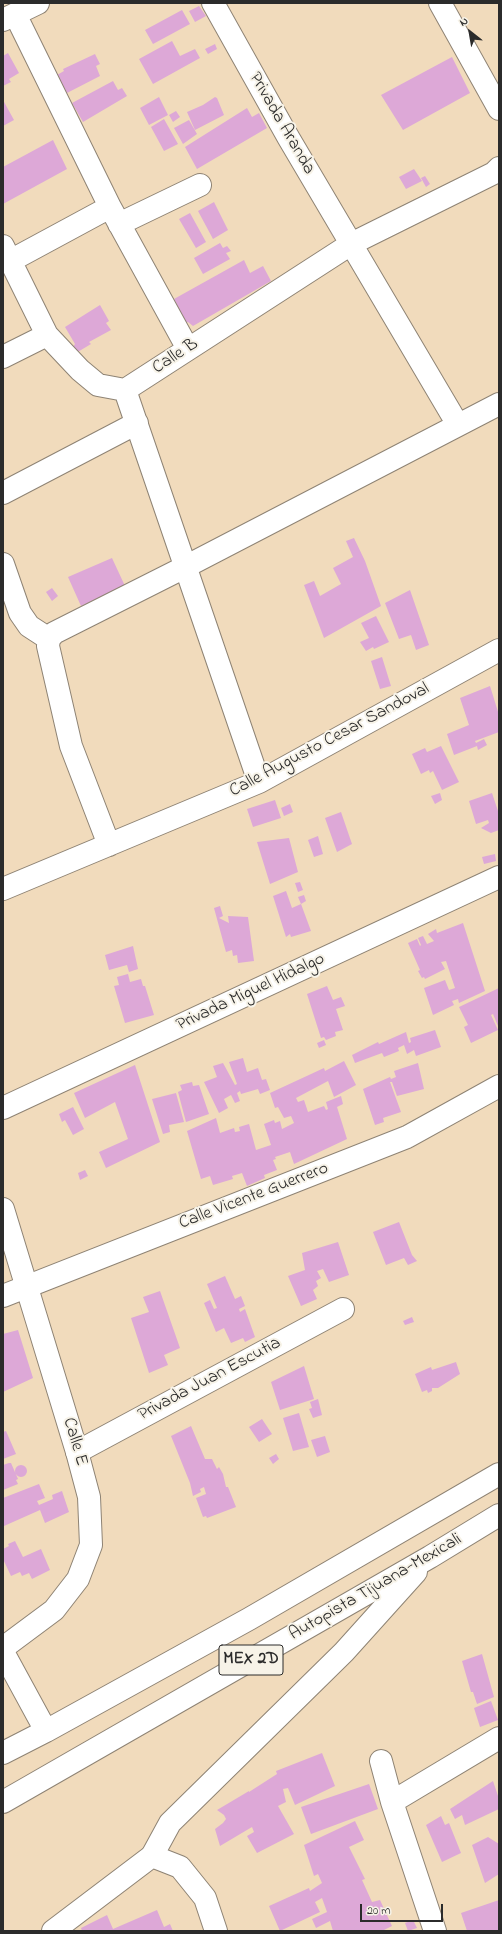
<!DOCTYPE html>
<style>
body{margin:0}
#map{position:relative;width:502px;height:1934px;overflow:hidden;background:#f1dbbc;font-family:"Indie Flower",sans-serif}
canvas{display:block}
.frame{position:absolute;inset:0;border:4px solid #2b2b2b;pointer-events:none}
.north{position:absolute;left:450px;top:12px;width:40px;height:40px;-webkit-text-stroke:3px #f7f3e8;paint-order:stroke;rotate:329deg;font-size:11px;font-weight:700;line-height:16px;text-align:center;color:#2b2b2b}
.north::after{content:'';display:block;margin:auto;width:14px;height:18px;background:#2b2b2b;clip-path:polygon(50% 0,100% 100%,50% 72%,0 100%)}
.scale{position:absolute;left:360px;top:1904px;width:83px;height:18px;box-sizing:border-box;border:2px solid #2b2b2b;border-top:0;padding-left:5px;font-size:12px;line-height:14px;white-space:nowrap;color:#2b2b2b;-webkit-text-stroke:3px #f7f3e8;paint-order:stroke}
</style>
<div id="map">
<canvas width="502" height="1934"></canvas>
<div class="frame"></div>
<div class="north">N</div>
<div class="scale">20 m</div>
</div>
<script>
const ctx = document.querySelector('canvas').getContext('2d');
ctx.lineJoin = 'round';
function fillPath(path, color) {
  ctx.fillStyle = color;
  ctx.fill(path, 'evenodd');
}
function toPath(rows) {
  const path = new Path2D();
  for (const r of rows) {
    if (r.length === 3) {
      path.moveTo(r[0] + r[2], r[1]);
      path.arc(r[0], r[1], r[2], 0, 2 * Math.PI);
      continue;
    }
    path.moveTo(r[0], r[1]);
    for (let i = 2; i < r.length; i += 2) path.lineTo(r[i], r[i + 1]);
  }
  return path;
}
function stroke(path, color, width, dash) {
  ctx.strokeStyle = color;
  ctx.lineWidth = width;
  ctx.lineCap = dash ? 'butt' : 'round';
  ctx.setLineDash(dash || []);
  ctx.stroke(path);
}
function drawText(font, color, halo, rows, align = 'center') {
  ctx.font = font + ' "Indie Flower",sans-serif';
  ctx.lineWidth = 4;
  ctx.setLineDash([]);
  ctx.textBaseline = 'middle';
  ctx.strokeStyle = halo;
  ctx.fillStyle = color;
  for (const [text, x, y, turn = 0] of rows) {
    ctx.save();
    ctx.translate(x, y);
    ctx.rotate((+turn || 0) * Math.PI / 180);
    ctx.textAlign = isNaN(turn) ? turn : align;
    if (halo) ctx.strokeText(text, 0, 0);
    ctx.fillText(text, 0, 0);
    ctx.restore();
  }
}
fillPath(toPath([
 [199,6,206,16,195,22,189,11],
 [182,10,190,24,153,44,145,30],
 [172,41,180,56,195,49,200,58,153,84,139,59],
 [215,44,217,49,208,54,205,49],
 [8,53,19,73,9,79,11,82,3,86,3,56],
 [95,54,100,64,96,66,100,76,67,93,57,75,64,71,63,69],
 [452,57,470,93,403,130,381,95],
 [113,81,118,90,122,88,127,96,83,122,72,103],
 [159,97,168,115,149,125,140,108],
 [215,97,217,98,224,115,195,130,187,112,203,105],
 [3,100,14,120,3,126],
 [247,108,252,117,259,113,267,128,197,169,185,147],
 [176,111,180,117,173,122,169,115],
 [164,119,178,144,164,151,151,127],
 [189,120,197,134,183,144,174,128],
 [53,140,67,169,3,204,3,167],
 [414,169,422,181,406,189,399,177],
 [425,176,430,184,426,187,421,178],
 [214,202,228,230,213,239,198,211],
 [190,213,206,242,196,248,179,219],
 [220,243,223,248,227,246,231,251,226,253,230,259,203,274,194,258],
 [244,260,250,273,263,266,271,281,193,326,188,322,186,323,174,299],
 [100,305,109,321,106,323,111,330,89,342,91,344,76,353,73,347,75,344,65,327],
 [354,538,365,561,381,606,324,638,304,585,314,581,320,596,341,584,333,568,353,557,346,541],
 [112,558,125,586,81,606,68,577],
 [52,588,58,596,52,601,46,592],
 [410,590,429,645,416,650,411,635,399,639,385,603],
 [376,616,389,642,374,649,373,647,366,651,360,642,369,638,361,623],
 [382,657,391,686,380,689,371,661],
 [490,686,499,715,499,732,475,741,476,743,484,739,487,745,478,750,477,746,454,755,447,734,469,725,460,698],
 [441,746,459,782,442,790,433,771,430,773,429,770,421,774,412,754,425,748,427,752],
 [440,793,442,800,435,804,431,796],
 [492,793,499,814,499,830,491,833,481,828,489,823,488,820,476,824,469,801],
 [275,800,281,818,253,827,247,809],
 [290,804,293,812,284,816,281,808],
 [341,812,352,844,337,852,325,818],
 [318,836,323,854,314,857,308,840],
 [289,838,298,872,270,884,257,842],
 [495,854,496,861,484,864,482,857],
 [300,882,303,890,298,892,295,883],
 [286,891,292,908,301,904,311,931,291,937,290,934,286,937,273,896],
 [304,895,306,901,301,904,298,897],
 [220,906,223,916,219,918,229,923,228,916,248,917,254,961,238,963,237,955,233,956,232,950,226,952,214,908],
 [463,923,485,991,459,1003,458,999,452,1001,454,1005,433,1015,424,988,445,980,449,990,455,988,446,961,441,962,445,969,425,979,424,977,422,978,418,971,420,970,408,943,417,939,420,946,421,945,418,938,423,936,427,944,434,941,428,934,436,929,437,933],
 [133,946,138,969,129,972,127,965,109,970,105,955],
 [128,974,130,982,141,979,143,986,145,986,154,1015,125,1023,114,986,119,985,117,977],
 [327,986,333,1000,341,997,345,1006,336,1009,343,1030,335,1032,336,1036,326,1040,324,1037,321,1038,307,994],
 [499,988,499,1025,498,1026,493,1014,491,1015,498,1030,471,1043,464,1027,468,1025,459,1007],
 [435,1030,441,1047,416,1056,414,1050,407,1054,404,1045,398,1048,399,1051,384,1057,382,1053,355,1063,352,1055,378,1042,379,1044,406,1032,409,1043,411,1042,410,1038],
 [324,1040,326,1045,319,1048,317,1043],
 [243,1058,247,1072,258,1068,262,1080,266,1079,270,1090,260,1094,258,1089,241,1094,240,1091,237,1093,240,1101,235,1103,231,1095,224,1099,228,1108,219,1113,204,1082,217,1077,213,1066,223,1063,235,1085,237,1084,229,1062],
 [344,1061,356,1085,334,1097,328,1081,296,1098,298,1102,304,1100,308,1112,324,1106,326,1110,328,1109,326,1102,341,1096,343,1104,337,1107,347,1139,294,1164,290,1152,275,1157,276,1159,273,1160,277,1170,264,1175,265,1178,247,1186,242,1173,232,1176,233,1179,213,1185,210,1176,201,1179,187,1131,216,1118,220,1133,234,1128,235,1132,240,1131,239,1127,249,1124,256,1150,271,1145,264,1124,274,1120,275,1123,280,1121,282,1129,294,1123,291,1116,284,1118,278,1107,275,1108,270,1093,324,1068,325,1071],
 [418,1063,424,1089,397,1096,392,1082,390,1082,401,1112,383,1118,384,1122,375,1125,363,1089,390,1077,391,1079,396,1077,394,1071],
 [135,1065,160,1142,106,1168,99,1152,128,1139,115,1102,85,1118,74,1093],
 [192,1082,193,1086,199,1085,209,1114,186,1122,178,1092,182,1090,180,1085],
 [176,1093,184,1122,169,1125,170,1132,163,1134,152,1099],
 [73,1107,84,1129,73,1135,65,1120,62,1122,59,1114],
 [85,1170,88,1176,80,1180,78,1173],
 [399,1222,412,1255,417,1261,408,1265,404,1258,386,1265,373,1232],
 [338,1242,349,1275,329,1282,323,1269,317,1271,321,1278,316,1281,318,1286,313,1290,317,1299,301,1306,288,1276,305,1270,302,1253],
 [225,1276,235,1299,241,1296,245,1306,239,1309,240,1312,245,1309,255,1337,245,1342,243,1338,231,1343,224,1328,216,1332,204,1303,210,1300,214,1309,217,1308,207,1284],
 [160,1291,180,1348,164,1355,168,1365,149,1373,131,1318,149,1312,143,1297],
 [412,1317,414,1322,405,1325,403,1321],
 [18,1330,33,1378,3,1392,3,1334],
 [456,1362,460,1374,438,1388,432,1388,432,1391,428,1393,427,1390,422,1392,415,1374,431,1367,432,1370],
 [304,1366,314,1399,280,1410,271,1382],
 [318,1399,322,1415,313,1418,309,1409,312,1408,310,1402],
 [299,1413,309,1447,293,1451,283,1418],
 [262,1419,272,1434,259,1442,249,1427],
 [191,1426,205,1459,212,1459,217,1469,219,1467,223,1474,226,1487,228,1487,236,1507,207,1518,206,1516,203,1517,196,1498,206,1494,204,1487,200,1489,201,1492,193,1496,190,1483,171,1436],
 [6,1431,16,1454,3,1459,3,1432],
 [325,1436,330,1452,317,1457,311,1440],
 [276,1454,279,1459,273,1464,269,1458],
 [9,1463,11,1463,18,1479,16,1480,18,1484,3,1490,3,1465],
 [21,1471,6],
 [39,1484,45,1498,37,1501,39,1505,53,1499,52,1495,62,1491,69,1512,45,1523,40,1510,4,1526,3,1498],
 [15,1541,23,1557,41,1549,50,1570,32,1579,29,1573,22,1576,20,1572,11,1576,3,1559,3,1549,9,1546,8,1544],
 [482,1654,494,1697,477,1704,473,1692,471,1692,462,1661],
 [491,1701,498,1720,480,1727,474,1708],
 [322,1753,335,1786,295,1805,288,1788,283,1789,286,1802,278,1806,294,1834,257,1853,247,1836,254,1832,252,1827,220,1846,215,1829,223,1823,226,1819,224,1815,217,1810,249,1791,249,1792,277,1774,276,1771],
 [493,1781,499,1799,499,1809,465,1825,462,1815,455,1819,450,1809],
 [369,1784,378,1809,311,1834,301,1807],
 [441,1816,445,1825,449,1823,461,1853,442,1862,426,1825],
 [355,1821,364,1840,349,1847,365,1879,362,1880,372,1902,380,1900,392,1926,382,1931,333,1931,330,1921,316,1928,312,1919,327,1912,322,1898,315,1902,320,1912,280,1931,269,1906,309,1888,310,1891,322,1883,318,1874,314,1876,304,1845],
 [488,1837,499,1844,499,1874,485,1883,472,1845],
 [499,1900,499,1931,467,1931,461,1913],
 [157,1910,164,1927,170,1924,173,1931,82,1931,81,1928,107,1915,113,1929],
 [413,1920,417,1928,408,1931,405,1923]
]), '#dda8d7');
const minor = toPath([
 [213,3,288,137,458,425],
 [440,3,499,109],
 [15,14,110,207,188,349],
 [3,20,38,3],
 [119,224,200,185],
 [3,246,47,335,80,370,98,385,125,390,351,244,494,173,499,168],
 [10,261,110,207],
 [3,357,47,335],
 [125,390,259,782],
 [3,493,137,423],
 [3,564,20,613,29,626,49,639],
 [109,845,71,746,48,646,49,639,54,633,185,567,499,404],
 [3,889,259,782,499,650],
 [3,1108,499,877],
 [3,1296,407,1137,499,1086],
 [77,1452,343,1309],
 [381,1761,392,1802,435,1931],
 [392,1802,499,1738],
 [53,1931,152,1856,180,1867,205,1898,216,1931]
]);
const major = toPath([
 [3,1209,77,1452,89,1497,91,1545,78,1579,54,1610,3,1648]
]);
const highway = toPath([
 [3,1652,46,1731],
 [3,1753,46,1731,249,1619,499,1474],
 [3,1802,430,1557,499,1515],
 [152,1856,170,1823,344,1652,416,1572]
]);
stroke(minor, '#8e8374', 24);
stroke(major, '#8e8374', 24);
stroke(highway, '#8e8374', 24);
stroke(minor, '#fff', 22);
stroke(major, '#fff', 22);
stroke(highway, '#fff', 22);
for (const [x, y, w] of [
 [251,1660,64]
]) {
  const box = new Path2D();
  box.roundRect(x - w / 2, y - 15, w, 30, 3);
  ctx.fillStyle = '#f7f3e8';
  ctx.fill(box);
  stroke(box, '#2b2b2b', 1);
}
drawText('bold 17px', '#2b2b2b', null, [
 ["MEX 2D",251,1660]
]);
drawText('18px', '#2b2b2b', '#f7f3e8', [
 ["Privada Aranda",281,124,60],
 ["Calle B",176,357,-33],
 ["Calle Augusto Cesar Sandoval",330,741,-28],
 ["Privada Miguel Hidalgo",251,993,-25],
 ["Calle Vicente Guerrero",254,1197,-21],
 ["Privada Juan Escutia",210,1380,-28],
 ["Calle E",74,1442,74],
 ["Autopista Tijuana-Mexicali",376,1588,-30]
]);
</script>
